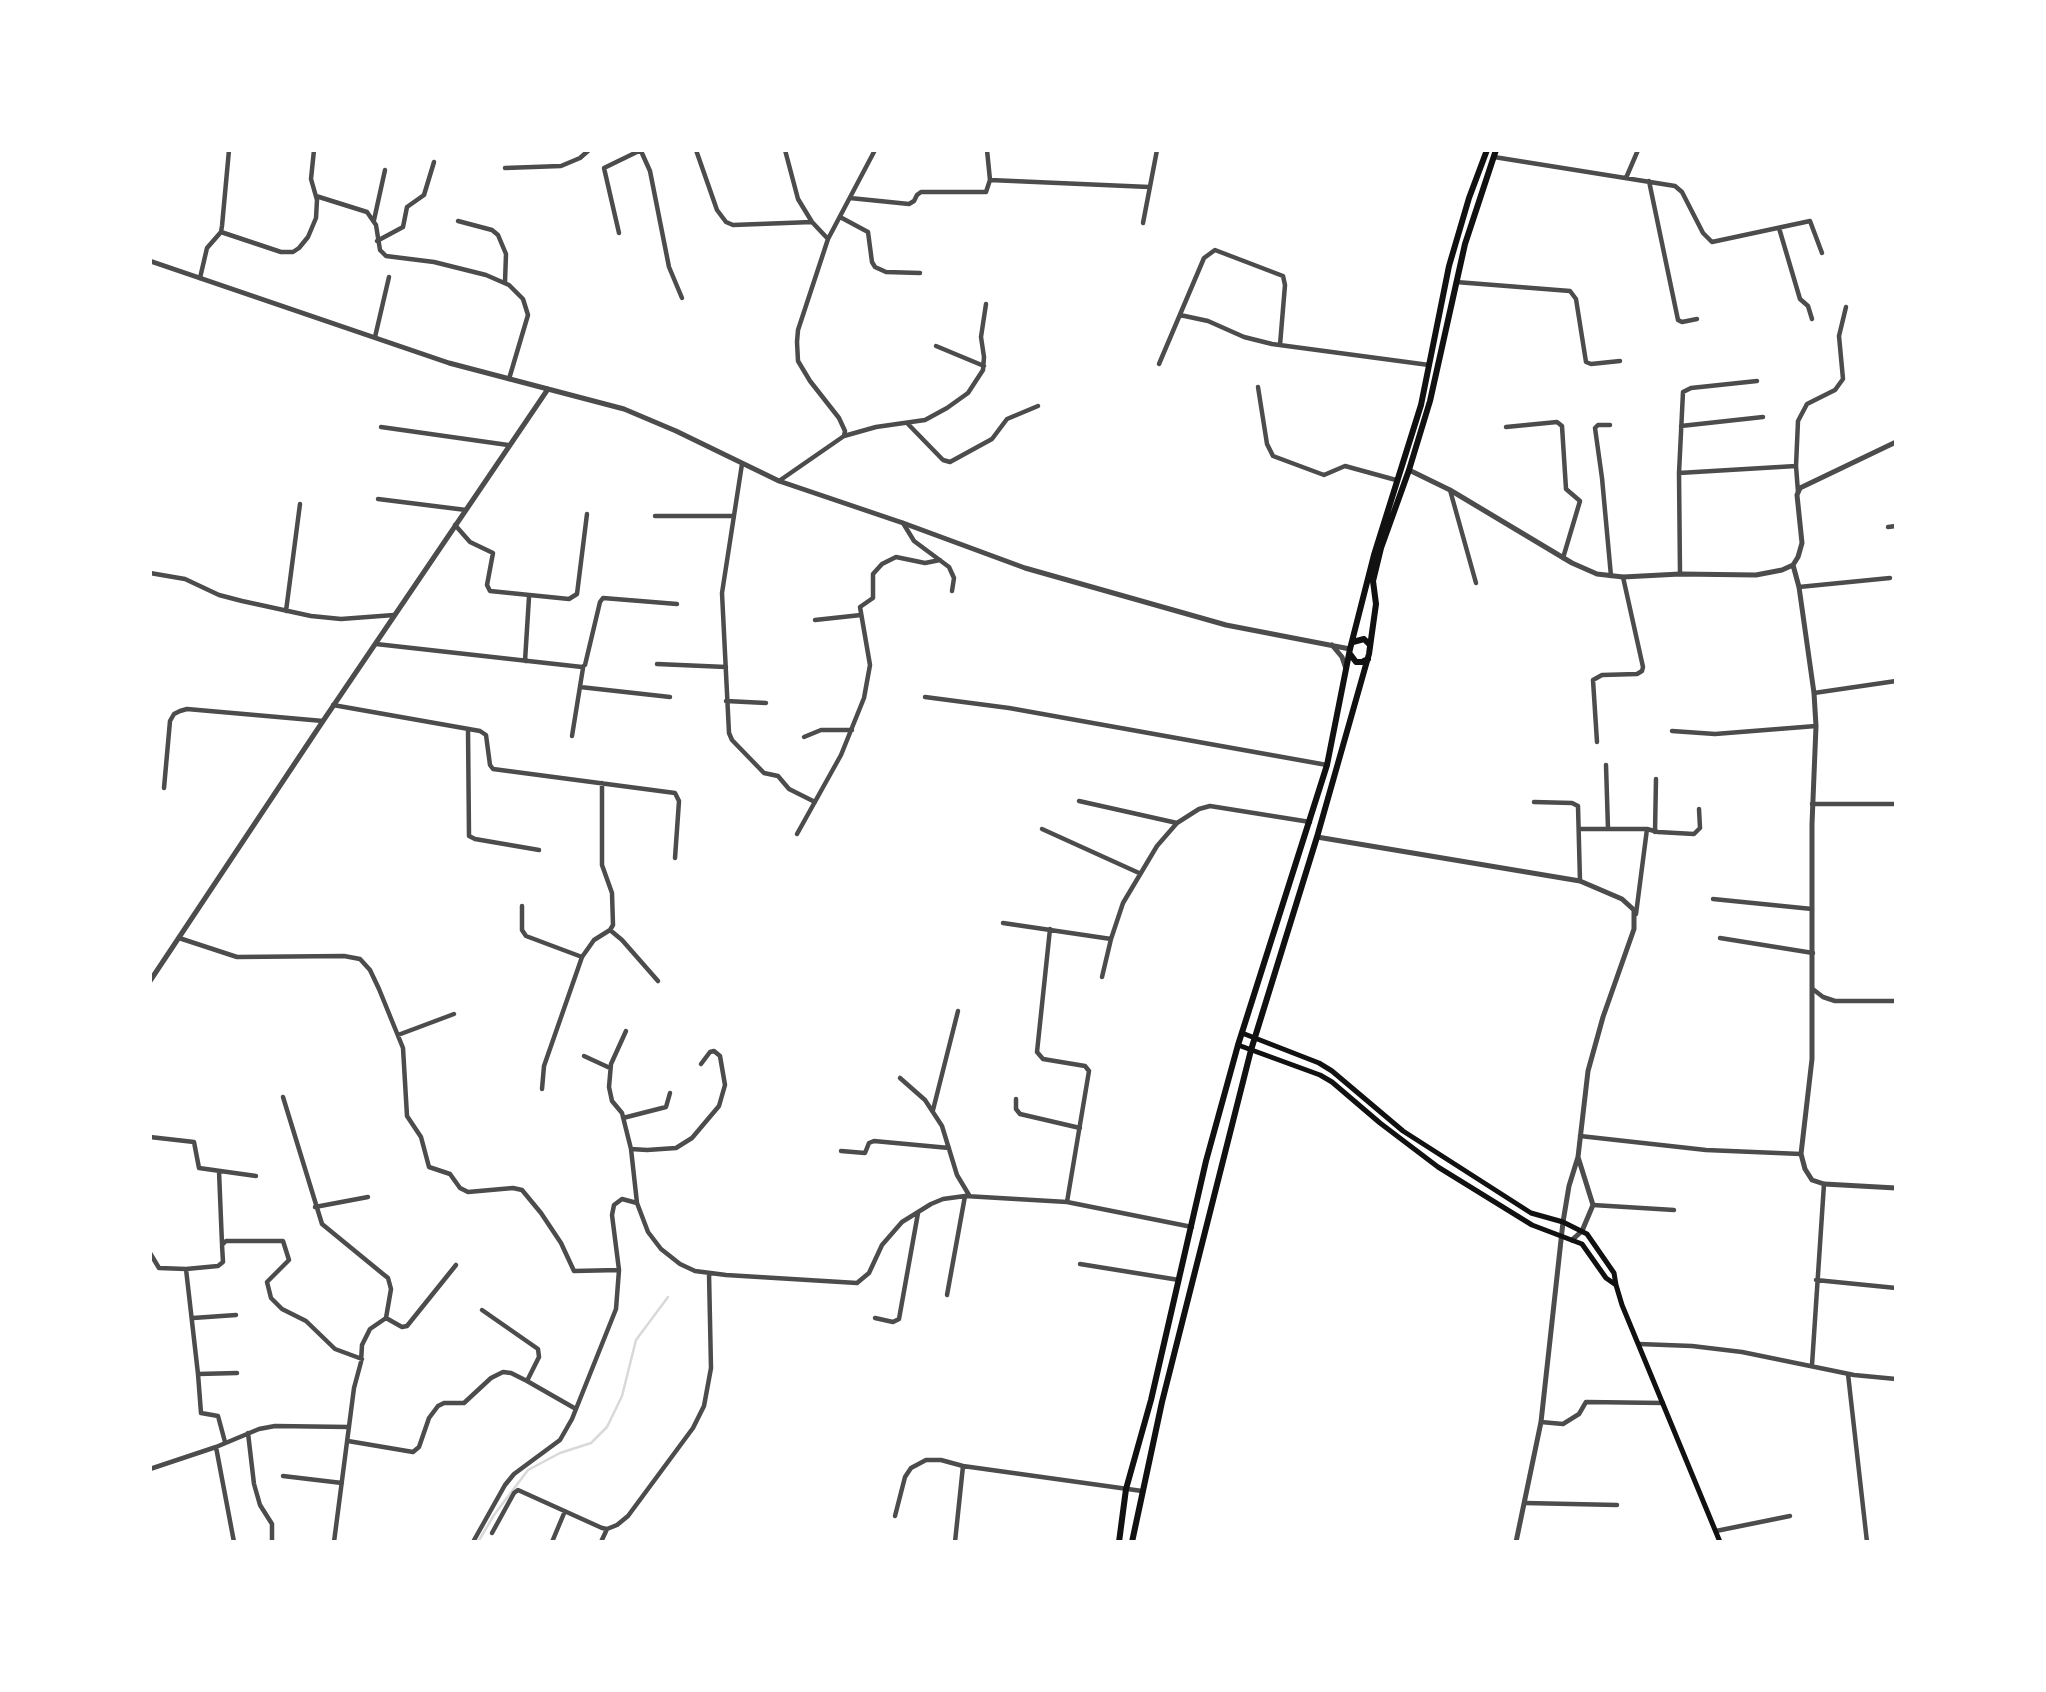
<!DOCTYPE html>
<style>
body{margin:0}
#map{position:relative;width:2046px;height:1692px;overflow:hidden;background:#fff;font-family:"Playfair Display",serif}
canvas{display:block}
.frame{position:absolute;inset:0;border:152px solid #fff;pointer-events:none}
</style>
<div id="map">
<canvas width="2046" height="1692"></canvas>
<div class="frame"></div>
</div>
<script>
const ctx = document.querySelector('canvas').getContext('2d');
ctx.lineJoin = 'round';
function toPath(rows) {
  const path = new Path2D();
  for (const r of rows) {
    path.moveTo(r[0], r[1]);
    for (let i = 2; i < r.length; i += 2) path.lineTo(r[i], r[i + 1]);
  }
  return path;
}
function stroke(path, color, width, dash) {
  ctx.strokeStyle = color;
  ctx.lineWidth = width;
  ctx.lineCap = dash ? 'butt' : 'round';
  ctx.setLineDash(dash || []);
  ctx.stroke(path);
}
stroke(toPath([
 [478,1542,494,1515,528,1470,560,1453,591,1443,607,1427,622,1396,636,1340,668,1297]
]), '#d9d9d9', 2.5);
stroke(toPath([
 [696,150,717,210,726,222,733,225,812,222],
 [785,150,798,199,812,222,828,239],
 [641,151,650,171,669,267,682,298],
 [1494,157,1675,186,1682,192,1703,233,1712,242,1810,221,1822,253],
 [505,168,561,166,580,158,589,150],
 [1626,178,1638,150],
 [990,180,1149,187],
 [1649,181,1678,320,1682,322,1697,319],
 [316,196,367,212,376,225,380,250,386,256,434,262,486,275,509,285,523,299,528,315,509,379],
 [850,198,909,204,914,201,917,195,921,192,986,192,990,180,987,150],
 [840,217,868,232,872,262,875,267,886,272,920,273],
 [374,220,385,170],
 [458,221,492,230,498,235,506,254,505,282],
 [1143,223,1157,150],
 [1779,228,1800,299,1808,306,1812,319],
 [221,232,281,252,293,252,299,248,308,237,316,218,317,200,311,179,314,150],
 [619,233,604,168,641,150],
 [377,241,403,227,407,207,424,195,434,162],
 [200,278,207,248,221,232,222,226,229,150],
 [1456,282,1570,291,1576,299,1586,362,1591,364,1620,361],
 [1180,315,1208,321,1244,337,1272,344,1429,365],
 [375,337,389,277],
 [936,346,984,366],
 [1159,364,1204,258,1215,250,1283,276,1285,285,1280,345],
 [1258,387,1267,444,1273,456,1324,475,1345,466,1396,480],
 [908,424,943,460,950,462,992,439,1007,419,1038,406],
 [1610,425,1598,425,1595,428,1602,478,1611,576],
 [1681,426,1763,417],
 [381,427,508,445],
 [1506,427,1557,422,1562,426,1566,489,1580,501,1563,558],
 [844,436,876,427,925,420,947,408,968,393,983,370,984,357,981,337,986,304],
 [742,464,722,593,729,733,732,740,764,773,778,776,789,789,815,802],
 [1679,473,1796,466],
 [779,481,844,436,845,431,839,418,810,381,798,361,797,342,798,330,828,239,875,150],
 [1450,490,1476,583],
 [1798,492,1796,466,1798,421,1807,404,1835,390,1843,379,1839,336,1846,307],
 [378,499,466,510],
 [655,516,733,516],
 [903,523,914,541,949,567,954,578,952,591],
 [455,525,470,542,493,553,487,585,490,591,569,599,577,594,587,514],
 [1888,527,1896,526],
 [150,573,185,579,219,595,242,601,311,616,341,619,394,615],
 [1680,574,1679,473,1683,392,1691,388,1757,381],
 [1799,587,1890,578],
 [286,611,300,504],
 [815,620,861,615],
 [376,644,582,667,585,665,600,602,603,598,677,604],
 [525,661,529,597],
 [657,664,726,667],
 [580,687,670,697],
 [1814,693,1896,681],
 [925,697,1009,708,1327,765],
 [726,701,766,703],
 [333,705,480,731,486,735,490,765,493,769,675,793,679,801,675,858],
 [468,729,469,836,475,839,539,850],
 [1672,731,1715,734,1816,726],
 [572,736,583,668],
 [804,737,821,730,852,730],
 [1597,742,1593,680,1602,675,1637,674,1642,671,1643,667,1623,577],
 [1606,765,1608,829],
 [164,788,170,721,174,714,180,711,187,709,323,721],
 [1079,801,1177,823],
 [1534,802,1572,803,1578,806,1580,881],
 [1812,804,1896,804],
 [1042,829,1139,873],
 [1580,829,1647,829,1658,832,1694,834,1700,828,1699,809],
 [1655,832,1656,779],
 [797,834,841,755,864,698,870,665,860,607,873,598,873,574,882,564,896,557,925,563,940,560],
 [1713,899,1812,909],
 [522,906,522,930,526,936,582,957],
 [1636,914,1647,829],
 [1003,923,1111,939],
 [1050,929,1037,1052,1043,1059,1085,1066,1089,1071,1067,1202],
 [610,930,622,940,658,981],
 [179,938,237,957,344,956,360,959,370,970,379,989,403,1048,407,1116,421,1137,429,1167,450,1174,460,1188,468,1192,513,1188,522,1190,541,1213,561,1243,574,1271,619,1270],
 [1720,938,1813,953],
 [1102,977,1111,939,1123,903,1157,846,1177,823,1199,809,1210,806,1310,822],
 [1814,990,1823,997,1835,1001,1896,1001],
 [626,1031,611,1064,609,1087,612,1101,622,1113,631,1149,637,1203,648,1232,661,1249,680,1264,695,1271,726,1275,857,1283,869,1273,882,1245,902,1222,931,1204,943,1199,965,1196,1067,1202,1192,1227],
 [398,1035,454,1014],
 [584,1056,610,1068],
 [900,1078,925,1100,942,1126,957,1175,969,1195],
 [542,1089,544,1066,582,957,594,940,610,930,613,925,612,893,602,865,602,783],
 [283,1097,322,1224,383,1274,388,1278,391,1289,386,1318,370,1329,362,1345,361,1362,354,1388,334,1542],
 [1016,1099,1016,1109,1020,1114,1080,1128],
 [933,1110,958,1011],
 [623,1118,666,1107,670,1093],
 [1580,1136,1706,1150,1801,1154],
 [150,1137,194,1142,199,1168,256,1176],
 [631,1149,647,1150,676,1148,692,1138,719,1106,725,1085,720,1056,714,1051,710,1052,701,1064],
 [841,1151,865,1153,869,1143,874,1141,949,1148],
 [219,1171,222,1244],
 [1593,1205,1674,1210],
 [315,1207,368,1197],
 [150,1253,159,1268,186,1269,218,1266,223,1262,222,1245,226,1241,283,1241,289,1260,267,1282,271,1298,282,1309,306,1321,335,1349,362,1359],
 [1080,1264,1179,1280],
 [186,1269,198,1374,237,1373],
 [1816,1280,1896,1288],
 [947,1295,965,1196],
 [482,1310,538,1349,539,1357,527,1381],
 [193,1318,236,1315],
 [386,1318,402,1327,407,1326,456,1265],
 [875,1318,893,1322,899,1319,918,1213],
 [1639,1344,1692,1346,1742,1352,1854,1375,1896,1379],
 [1812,1365,1824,1184],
 [198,1374,201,1413,218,1416,225,1442],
 [1848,1374,1867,1542],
 [1541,1422,1563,1424,1579,1414,1586,1402,1663,1403],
 [248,1433,254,1484,260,1505,272,1524,272,1542],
 [348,1441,413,1452,419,1447,429,1418,438,1406,444,1403,464,1403,491,1378,503,1372,511,1373,527,1381,576,1409],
 [216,1447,234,1542],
 [150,1469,216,1447,259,1429,275,1426,349,1427],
 [283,1476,342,1483],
 [1525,1503,1617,1505],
 [895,1516,905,1477,911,1468,926,1460,941,1460,963,1466,1142,1491],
 [1716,1531,1790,1516],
 [492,1533,514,1493,518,1490,602,1528,607,1529,617,1525,628,1516,693,1428,704,1406,711,1368,709,1273],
 [473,1542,505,1485,514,1474,560,1440,572,1419,616,1309,619,1270,612,1215,614,1205,622,1199,637,1203],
 [552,1542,565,1511],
 [601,1542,607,1529],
 [955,1542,963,1466]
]), '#4c4c4c', 4.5);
stroke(toPath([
 [150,261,449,363,624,409,676,431,779,481,903,523,1025,568,1226,625,1350,649],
 [1409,470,1450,490,1572,563,1597,574,1623,577,1680,574,1756,575,1782,570,1793,565,1798,557,1802,543,1797,495,1800,488,1896,442],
 [1793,565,1799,587,1814,693,1816,726,1812,824,1812,1059,1801,1154,1805,1169,1812,1180,1824,1184,1896,1188],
 [1332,645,1342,657,1346,669],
 [1317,837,1580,881,1622,899,1634,910,1634,929,1603,1017,1588,1071,1578,1157,1569,1186,1563,1222,1541,1422,1516,1542],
 [150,981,323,721,548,389],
 [1572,1240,1582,1231,1593,1205,1578,1157]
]), '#4c4c4c', 5);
stroke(toPath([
 [1242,1033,1319,1063,1332,1071,1403,1131,1531,1213,1563,1222,1587,1234,1614,1273,1616,1285,1622,1305,1720,1542],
 [1238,1045,1320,1075,1332,1082,1380,1123,1438,1167,1532,1225,1582,1244,1606,1278,1616,1285]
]), '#111', 5);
stroke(toPath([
 [1353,642,1364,639,1370,645],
 [1350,654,1356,662,1362,662,1368,659],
 [1119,1542,1126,1489,1151,1400,1206,1161,1238,1045,1327,765,1350,649,1374,555,1421,405,1449,266,1469,198,1487,150],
 [1132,1542,1162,1402,1251,1050,1317,837,1369,654,1376,604,1373,581,1381,548,1409,470,1430,401,1465,244,1496,150]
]), '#111', 6);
</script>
